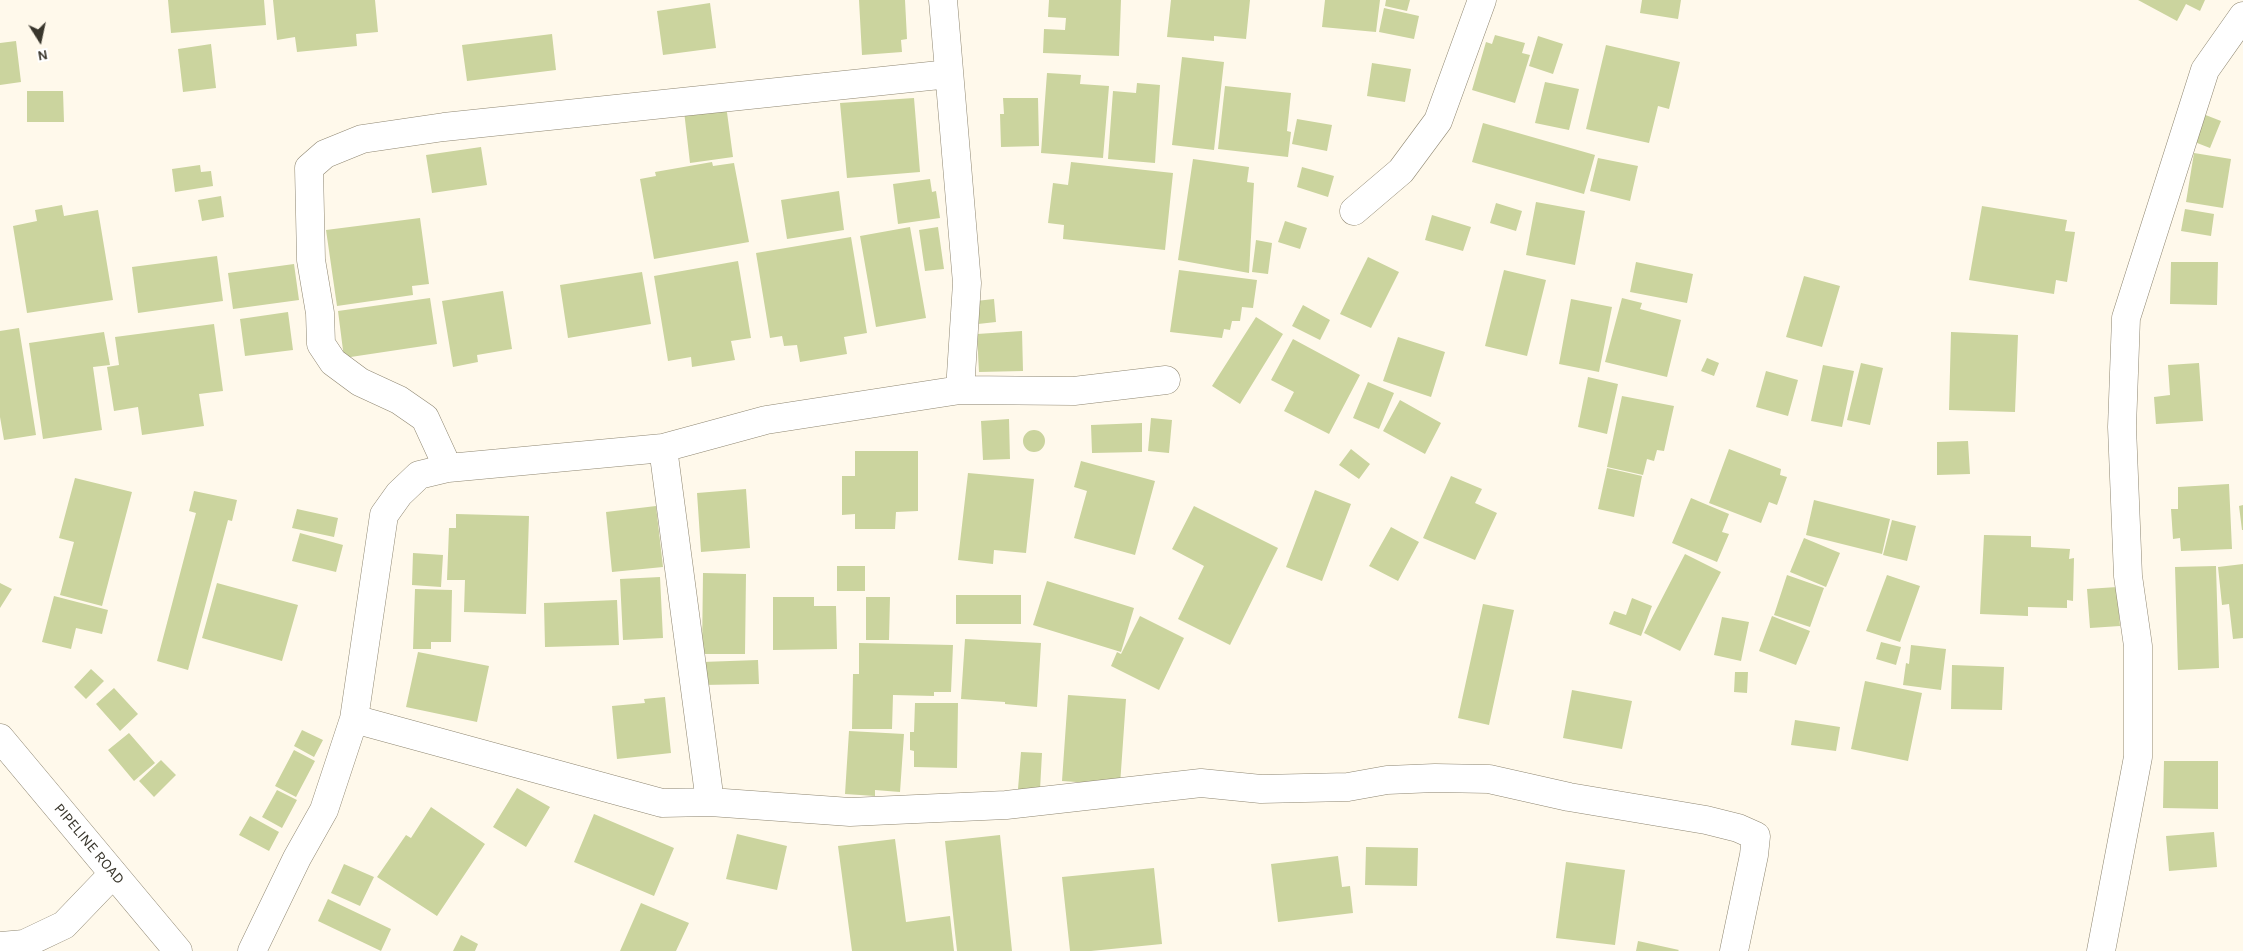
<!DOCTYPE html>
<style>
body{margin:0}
#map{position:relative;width:2243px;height:951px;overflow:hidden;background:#fff9eb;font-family:Karla,sans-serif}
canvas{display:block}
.north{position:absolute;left:15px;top:15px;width:50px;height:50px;-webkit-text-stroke:4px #fff;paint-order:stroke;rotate:170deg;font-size:14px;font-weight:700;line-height:20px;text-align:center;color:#39362c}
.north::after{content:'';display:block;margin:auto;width:18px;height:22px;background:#39362c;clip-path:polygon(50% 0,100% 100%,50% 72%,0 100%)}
</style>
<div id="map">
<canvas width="2243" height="951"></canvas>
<div class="north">N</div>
</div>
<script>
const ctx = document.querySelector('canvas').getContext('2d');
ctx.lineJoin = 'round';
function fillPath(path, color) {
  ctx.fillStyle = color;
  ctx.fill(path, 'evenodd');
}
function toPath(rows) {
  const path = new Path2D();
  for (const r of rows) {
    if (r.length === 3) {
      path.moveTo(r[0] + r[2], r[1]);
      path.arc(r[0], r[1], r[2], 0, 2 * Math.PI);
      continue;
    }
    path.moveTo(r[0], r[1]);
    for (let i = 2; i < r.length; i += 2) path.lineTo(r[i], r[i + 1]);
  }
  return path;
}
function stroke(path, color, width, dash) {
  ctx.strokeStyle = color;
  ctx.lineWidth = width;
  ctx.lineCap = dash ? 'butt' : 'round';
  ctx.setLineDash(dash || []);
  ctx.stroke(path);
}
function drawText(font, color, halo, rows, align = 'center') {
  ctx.font = font + ' Karla,sans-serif';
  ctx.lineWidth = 4;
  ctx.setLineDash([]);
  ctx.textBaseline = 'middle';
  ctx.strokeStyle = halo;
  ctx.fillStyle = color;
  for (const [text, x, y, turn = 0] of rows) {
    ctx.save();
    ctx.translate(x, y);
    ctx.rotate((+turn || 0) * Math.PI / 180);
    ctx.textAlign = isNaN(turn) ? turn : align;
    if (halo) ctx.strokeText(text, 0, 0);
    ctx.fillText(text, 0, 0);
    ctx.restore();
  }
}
fillPath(toPath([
 [168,0,264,0,266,25,171,33],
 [273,0,375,0,378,32,356,34,357,46,297,52,295,37,277,40],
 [859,0,905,0,907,39,901,40,902,52,862,55],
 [1049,0,1121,0,1119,56,1043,53,1044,29,1065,30,1066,18,1048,17],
 [1171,0,1250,0,1246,39,1214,36,1214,41,1167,37],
 [1325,0,1380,0,1376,32,1322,27],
 [1386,0,1410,0,1407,11,1385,6],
 [1642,0,1681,0,1678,19,1640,13],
 [2138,0,2205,0,2200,11,2186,4,2177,21],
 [710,3,716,48,663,55,657,11],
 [1384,8,1419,16,1414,39,1379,32],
 [552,34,556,70,467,81,462,45],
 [1495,35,1525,43,1522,53,1530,55,1515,103,1472,90,1486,42,1492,44],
 [1538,36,1563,44,1553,74,1529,66],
 [16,41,21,82,0,85,0,43],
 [211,44,216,88,183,92,178,49],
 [1606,45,1680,62,1669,109,1658,106,1649,143,1586,129],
 [1182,57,1224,62,1214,150,1172,145],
 [1372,63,1411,69,1405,102,1367,96],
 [1047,73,1081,75,1080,84,1109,86,1103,158,1041,153],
 [1545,82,1579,89,1569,130,1535,123],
 [1137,83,1160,85,1155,163,1108,159,1113,91,1136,93],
 [1225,86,1291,93,1287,131,1291,132,1288,157,1218,149],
 [27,91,63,91,64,122,27,122],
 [914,98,920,172,847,178,840,103],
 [1003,98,1038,98,1039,146,1001,147,1000,114,1004,114],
 [726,105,733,157,690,163,684,111],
 [2203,114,2221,121,2210,148,2192,141],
 [1297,119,1332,125,1327,151,1292,144],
 [1483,123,1595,155,1584,194,1472,162],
 [481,147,487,185,432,193,426,155],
 [2194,153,2231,159,2223,208,2186,202],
 [1598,158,1638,166,1630,201,1590,191],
 [1193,159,1249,167,1247,182,1254,183,1249,273,1178,260],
 [712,162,713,166,734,163,749,242,654,259,640,179,656,176,655,172],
 [1071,162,1173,173,1165,250,1063,239,1064,225,1048,223,1053,183,1068,185],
 [200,165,201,172,211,171,213,186,175,192,172,169],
 [1302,167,1334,176,1328,197,1297,187],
 [930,179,932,192,936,191,940,218,898,224,893,184],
 [839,191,844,230,787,239,781,200],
 [221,196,224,217,202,221,198,200],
 [1536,202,1585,211,1575,265,1526,255],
 [1496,203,1522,211,1516,231,1490,223],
 [62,205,64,216,98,210,113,300,27,313,13,226,37,221,35,210],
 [1982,206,2067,220,2065,231,2075,232,2067,282,2056,280,2054,294,1969,280],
 [2185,209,2214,214,2211,236,2181,231],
 [1432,215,1471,227,1463,251,1425,240],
 [420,218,429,284,412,286,413,295,337,306,326,230],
 [1285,221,1307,228,1300,249,1278,242],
 [910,227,926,318,876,327,860,236],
 [938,227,944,269,925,271,919,230],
 [851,237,867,333,844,337,847,354,800,362,797,345,784,346,782,336,770,338,756,253],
 [1256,240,1272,243,1268,274,1252,272],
 [217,256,223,301,138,313,132,267],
 [1368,257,1399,272,1371,328,1340,314],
 [738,261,751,338,731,341,735,360,692,367,691,357,668,361,654,276],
 [1636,262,1693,274,1687,303,1630,292],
 [2171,262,2218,262,2217,305,2170,304],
 [294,264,299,300,233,309,228,273],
 [1179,270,1257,280,1253,308,1242,307,1240,321,1232,321,1230,330,1224,329,1222,338,1170,332],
 [1504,270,1546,280,1527,356,1485,346],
 [642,272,651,324,568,338,560,285],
 [1804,276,1840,286,1822,347,1786,337],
 [503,291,512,349,477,355,478,362,453,367,442,301],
 [430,298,437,344,344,358,338,311],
 [1622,298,1642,303,1640,309,1681,320,1667,377,1605,362],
 [994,299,996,322,978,324,976,301],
 [1571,299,1612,307,1599,372,1559,364],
 [1303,305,1330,320,1320,340,1292,326],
 [288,312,293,350,245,356,240,319],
 [1256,317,1283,334,1240,404,1212,386],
 [214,324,223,391,199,394,204,426,142,435,138,407,114,411,107,367,119,365,115,337],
 [19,328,36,435,4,440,0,417,0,331],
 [1022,331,1023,371,979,372,977,334],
 [104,332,110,365,93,367,102,430,43,439,29,343],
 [1951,332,2018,335,2015,412,1949,410],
 [1398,337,1445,352,1431,397,1383,381],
 [1293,339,1360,375,1329,434,1284,411,1294,392,1271,380],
 [1707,358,1719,363,1714,376,1701,371],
 [1861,363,1883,368,1870,425,1847,420],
 [2199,363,2203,421,2156,424,2154,397,2170,395,2168,365],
 [1823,365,1854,371,1842,427,1811,421],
 [1766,371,1798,380,1788,416,1756,407],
 [1588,377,1618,384,1607,434,1578,427],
 [1368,382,1394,393,1379,429,1353,418],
 [1622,396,1674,406,1664,451,1657,450,1654,461,1647,459,1643,475,1607,467],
 [1400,400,1441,423,1425,454,1383,431],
 [1151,418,1172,420,1169,453,1148,451],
 [1009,419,1010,459,983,460,981,421],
 [1142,423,1142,452,1092,453,1091,425],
 [1034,441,11],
 [1968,441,1970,474,1937,475,1937,442],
 [1351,449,1370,464,1359,479,1339,465],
 [1729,449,1781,469,1780,475,1787,477,1777,505,1769,502,1761,523,1709,503],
 [855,451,918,451,918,511,896,512,895,529,855,529,855,514,842,515,842,476,855,476],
 [1081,461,1155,481,1135,555,1074,538,1087,491,1074,487],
 [1607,468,1642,476,1634,517,1598,509],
 [968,473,1034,479,1026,553,994,550,993,564,958,560],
 [1451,476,1482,489,1475,503,1497,513,1475,560,1423,538],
 [75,478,132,492,102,606,60,595,74,542,59,538],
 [2229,484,2232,549,2181,551,2180,538,2173,539,2171,509,2178,509,2178,487],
 [746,489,750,548,701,552,697,493],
 [1315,490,1351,504,1322,581,1286,567],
 [194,491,237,500,232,521,228,520,188,670,157,661,196,513,189,511],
 [1691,498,1729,514,1722,532,1729,534,1717,562,1672,543],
 [1814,500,1890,519,1882,554,1806,535],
 [2243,505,2243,530,2242,530,2239,506],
 [656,506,663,567,612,572,606,512],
 [1194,506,1278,548,1230,645,1178,619,1204,566,1172,549],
 [297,509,338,518,334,537,292,528],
 [456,514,529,516,526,614,464,612,465,580,447,580,449,528,456,528],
 [1892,520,1916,526,1907,561,1883,555],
 [1391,527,1419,542,1398,581,1369,566],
 [300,533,343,545,336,572,292,561],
 [1984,535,2031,536,2031,547,2070,549,2069,559,2074,558,2073,601,2067,600,2067,608,2028,607,2028,616,1980,614],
 [1804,538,1840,553,1826,587,1790,572],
 [413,553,443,555,441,587,412,585],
 [1685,554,1721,572,1680,651,1644,633],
 [2243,564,2243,638,2233,639,2229,604,2222,605,2218,567],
 [837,566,865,566,865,591,837,591],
 [2216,566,2219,668,2178,670,2175,567],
 [703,573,746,574,745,654,702,654],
 [1787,575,1824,588,1810,627,1774,615],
 [1887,575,1920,586,1900,642,1866,631],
 [660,577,663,638,623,640,620,579],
 [1047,581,1134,608,1121,652,1033,625],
 [0,583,12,589,0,608],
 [217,583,298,605,282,661,202,638],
 [2117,587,2120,626,2090,628,2087,589],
 [415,589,452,590,451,642,431,642,431,649,413,649],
 [956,595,1021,595,1021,624,956,624],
 [54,596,108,610,102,634,76,628,71,649,42,642],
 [773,597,814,597,814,606,836,606,837,649,773,650],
 [866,597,890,597,889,640,866,640],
 [1632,598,1652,606,1641,636,1609,624,1614,611,1626,615],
 [617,600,619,645,545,647,544,603],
 [1483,604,1514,610,1489,725,1458,718],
 [1140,616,1184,638,1159,690,1111,666,1117,652,1121,654],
 [1772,616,1810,631,1796,665,1759,651],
 [1722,617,1749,622,1741,661,1714,655],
 [965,639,1041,643,1037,707,1005,704,1005,702,961,699],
 [1881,642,1901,647,1896,665,1876,659],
 [859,643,953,645,951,692,934,692,934,696,893,695,892,729,852,729,853,674,859,674],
 [1911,645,1946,649,1941,690,1903,685,1906,663,1909,664],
 [418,652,489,666,477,722,406,707],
 [758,660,759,684,702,685,702,662],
 [1952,665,2004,667,2002,710,1951,709],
 [91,669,104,681,86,699,74,687],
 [1735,672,1748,672,1747,693,1734,692],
 [1865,681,1922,693,1908,761,1851,749],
 [114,688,138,714,120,731,96,704],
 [1572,690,1632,701,1622,749,1563,738],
 [1068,695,1126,699,1120,785,1062,781],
 [665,697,671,753,617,759,612,706,645,703,644,699],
 [915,703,958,703,957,768,914,767,914,751,910,750,910,732,914,732],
 [1795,720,1840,727,1836,751,1791,745],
 [302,730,323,740,314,757,294,746],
 [849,731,904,734,900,792,875,790,875,796,845,794],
 [129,733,155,763,134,781,108,750],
 [294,750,315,761,296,797,275,786],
 [1021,752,1042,753,1040,790,1018,789],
 [161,760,176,775,154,797,139,781],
 [2164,761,2218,761,2218,809,2163,808],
 [517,788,550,807,526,847,493,827],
 [277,790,297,800,282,828,262,817],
 [431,807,485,844,437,916,377,877,406,835,411,838],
 [594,814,674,848,654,896,574,862],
 [250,816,279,832,269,851,239,835],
 [2214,832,2217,867,2169,871,2166,836],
 [737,834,787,846,777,890,726,879],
 [1000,835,1012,951,957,951,945,841],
 [895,839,906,922,950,916,954,951,852,951,838,846],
 [1366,847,1418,848,1417,886,1365,885],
 [1338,856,1342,887,1350,886,1353,913,1278,922,1271,864],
 [1566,862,1625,870,1615,945,1556,938],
 [344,864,374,877,360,906,331,893],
 [1154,868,1162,944,1091,951,1070,951,1062,877],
 [328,899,391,929,381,951,318,921],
 [641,903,689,923,676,951,620,951],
 [461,935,478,944,475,951,453,951],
 [1638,941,1679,950,1678,951,1636,951]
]), '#cbd49e');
const minor = toPath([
 [1354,211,1401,171,1438,121,1482,0],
 [960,390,1074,391,1166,380],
 [663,448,710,802],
 [448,468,425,418,399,400,360,382,333,362,321,344,320,313,311,260,309,168,325,154,362,139,444,127,949,74],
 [354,719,662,803,710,802,850,812,1006,805,1201,783,1261,789,1348,787,1387,780,1435,778,1489,779,1569,797,1706,820,1738,828,1756,836,1754,855,1734,951],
 [0,946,24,944,64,925,113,874],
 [252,951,297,858,324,810,354,719,384,515,399,494,419,475,448,468,663,448,766,420,960,390,967,283,943,0],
 [2101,951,2138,757,2138,646,2128,576,2122,427,2126,318,2205,70,2243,16]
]);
const tertiary = toPath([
 [0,738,178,951]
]);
stroke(minor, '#8f8772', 29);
stroke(tertiary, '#8f8772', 29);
stroke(minor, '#fff', 28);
stroke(tertiary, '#fff', 28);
drawText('15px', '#39362c', '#fff', [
 ["PIPELINE ROAD",89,844,50]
]);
</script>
